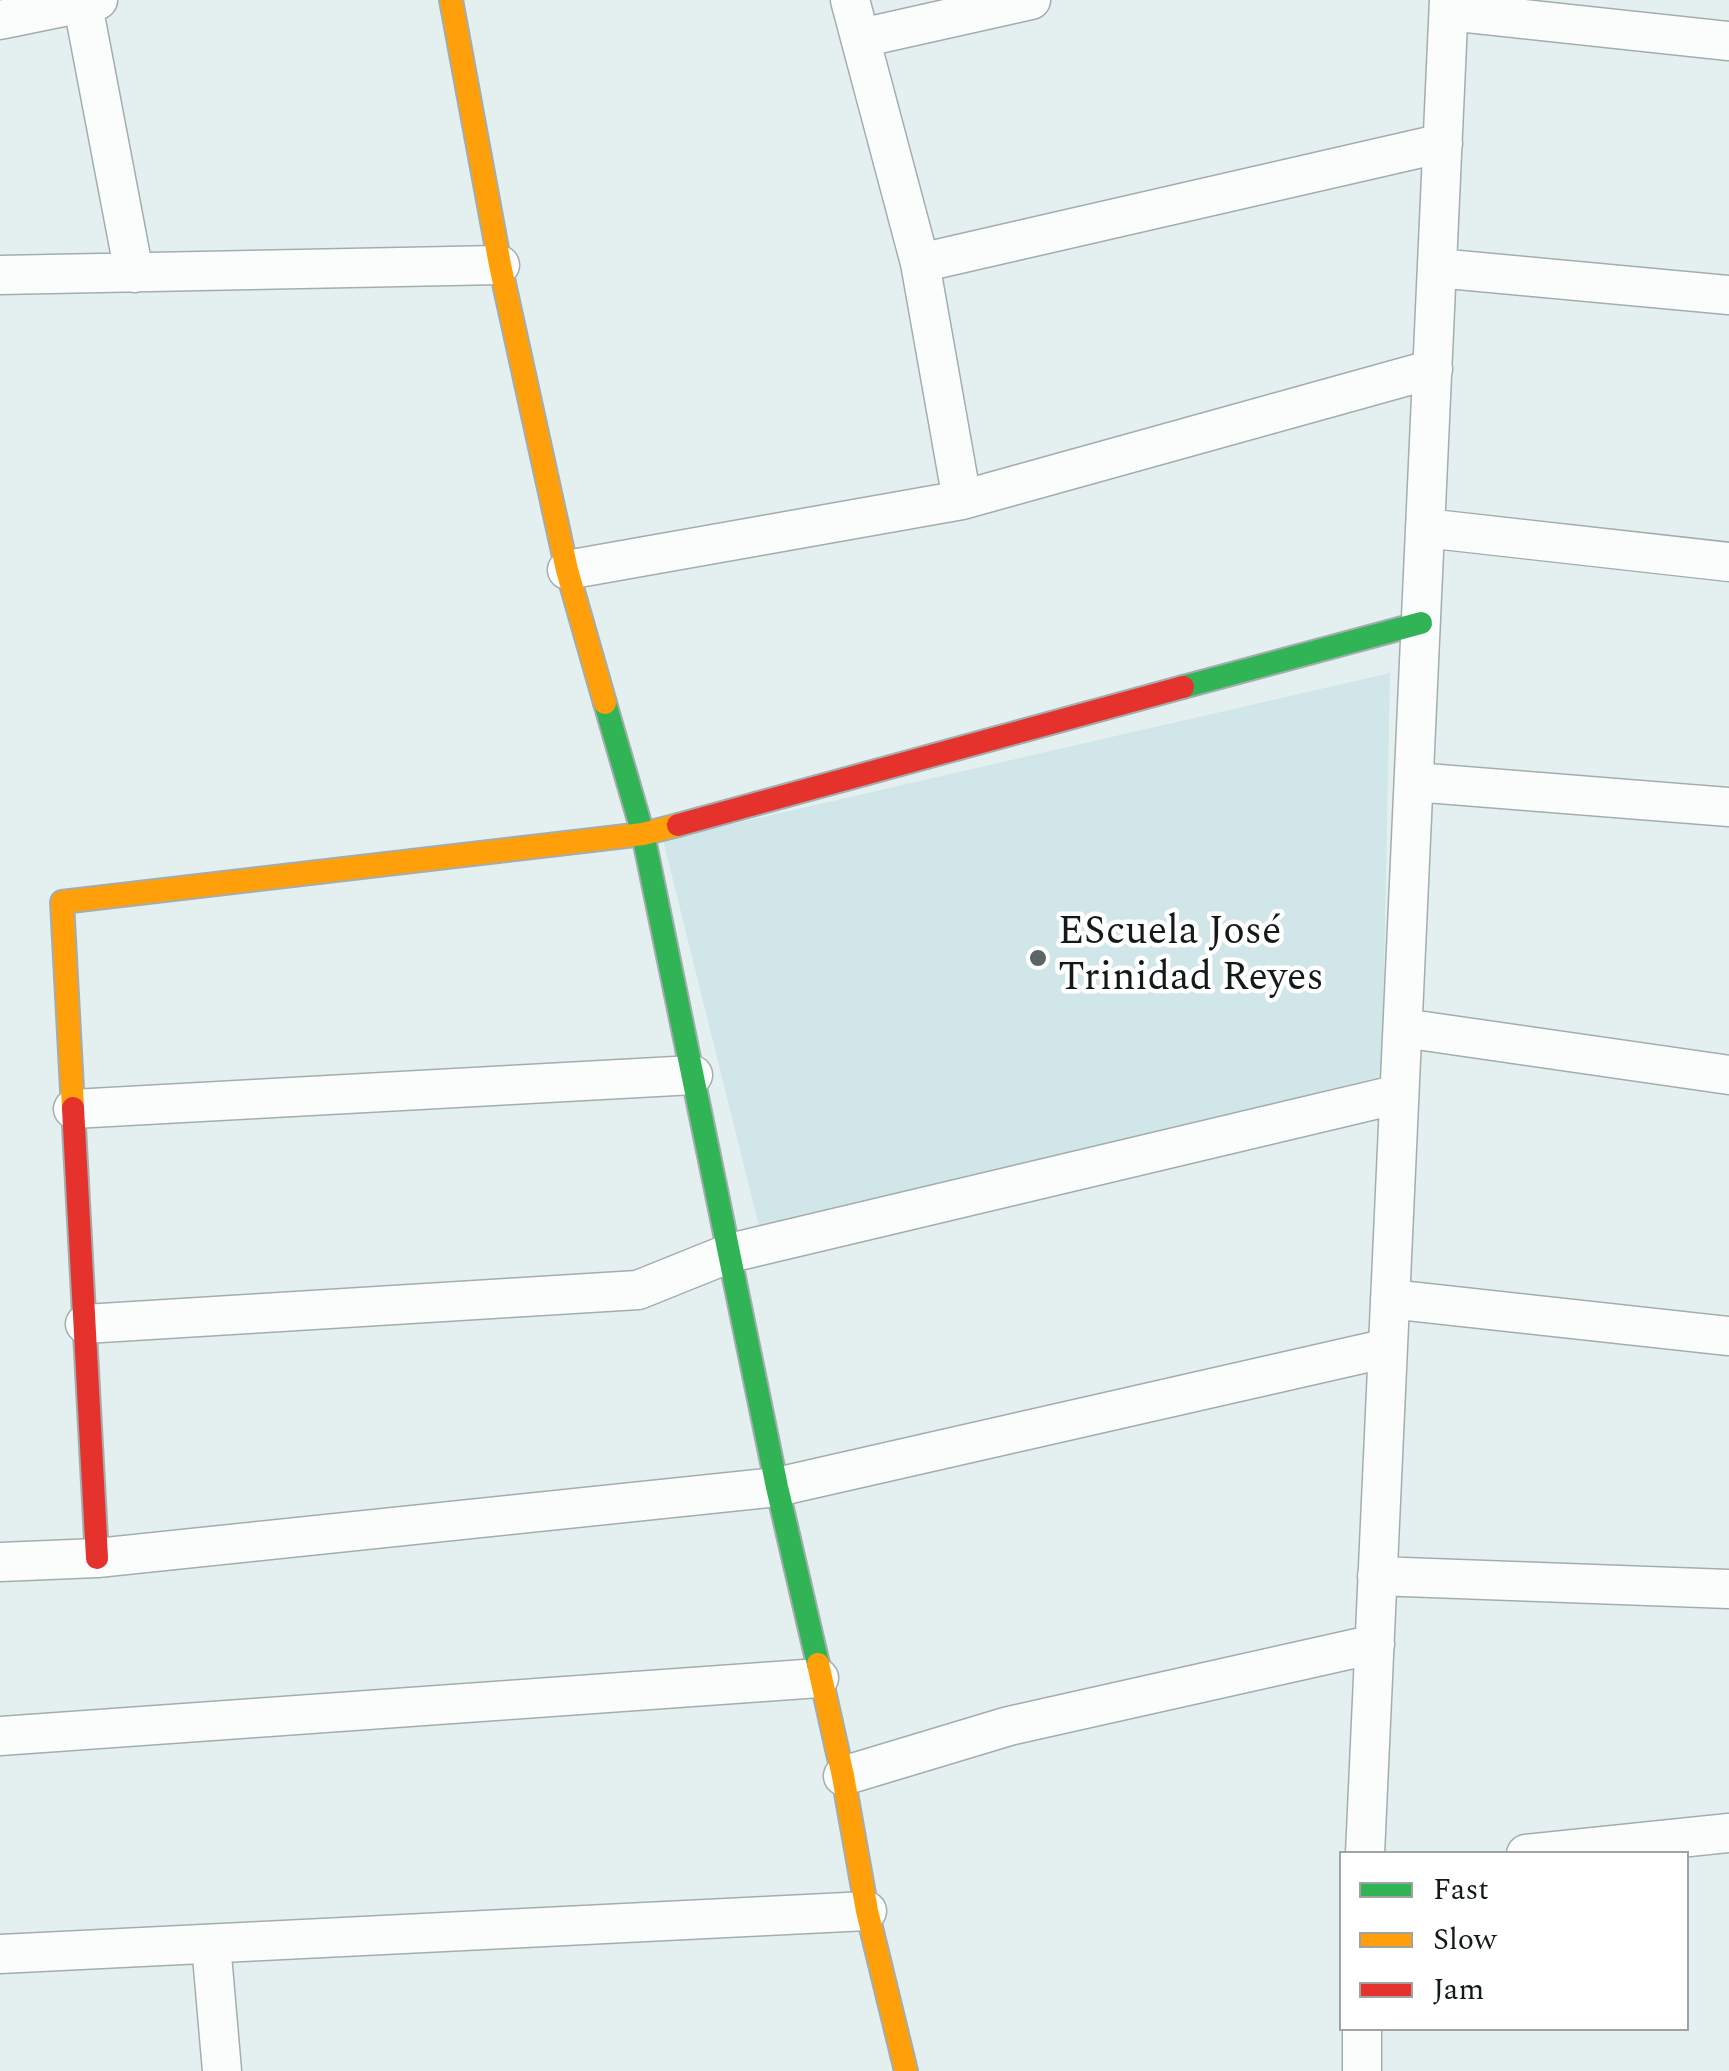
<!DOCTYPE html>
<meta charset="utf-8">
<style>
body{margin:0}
#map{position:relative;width:1729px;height:2071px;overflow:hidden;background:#e4f0f0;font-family:Spectral,serif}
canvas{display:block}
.legend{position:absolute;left:1339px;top:1851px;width:350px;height:180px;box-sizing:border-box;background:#fff;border:2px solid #a0a3a3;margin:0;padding:12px 18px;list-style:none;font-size:30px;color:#121a1a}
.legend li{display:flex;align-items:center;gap:20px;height:50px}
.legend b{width:50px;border:2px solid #a0a3a3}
</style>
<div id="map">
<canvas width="1729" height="2071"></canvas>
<ul class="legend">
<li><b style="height:12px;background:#30b455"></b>Fast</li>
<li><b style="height:12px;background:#ff9f0a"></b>Slow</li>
<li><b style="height:12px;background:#e5322d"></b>Jam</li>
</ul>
</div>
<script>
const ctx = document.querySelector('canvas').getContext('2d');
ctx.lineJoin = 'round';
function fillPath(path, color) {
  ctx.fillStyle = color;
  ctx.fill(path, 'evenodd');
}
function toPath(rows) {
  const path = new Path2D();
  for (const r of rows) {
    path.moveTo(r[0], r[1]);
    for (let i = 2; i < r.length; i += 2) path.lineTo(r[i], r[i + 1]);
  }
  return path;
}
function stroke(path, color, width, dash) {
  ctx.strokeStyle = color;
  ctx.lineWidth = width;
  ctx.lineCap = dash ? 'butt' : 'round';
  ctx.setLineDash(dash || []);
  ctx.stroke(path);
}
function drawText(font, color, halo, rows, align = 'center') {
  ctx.font = font + ' Spectral,serif';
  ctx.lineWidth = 9;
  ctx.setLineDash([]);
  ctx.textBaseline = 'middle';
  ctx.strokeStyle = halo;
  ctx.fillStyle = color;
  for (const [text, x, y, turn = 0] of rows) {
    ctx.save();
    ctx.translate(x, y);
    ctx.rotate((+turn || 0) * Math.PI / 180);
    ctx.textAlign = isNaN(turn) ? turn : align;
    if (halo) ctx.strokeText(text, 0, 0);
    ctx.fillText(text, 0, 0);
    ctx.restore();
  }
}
fillPath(toPath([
 [1390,673,1382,1076,761,1235,663,840]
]), '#d0e6e8');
const street = toPath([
 [82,0,134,273],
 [850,0,920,263,962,500],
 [1449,11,1729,41],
 [0,20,98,0],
 [861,38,1031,0],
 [920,263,1443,143],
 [1437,268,1729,295],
 [0,275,500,265],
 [1425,528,1729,562],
 [567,570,962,500,1433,369],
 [1414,782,1729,807],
 [1403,1028,1729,1075],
 [73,1109,693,1075],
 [1390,1299,1729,1336],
 [85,1324,638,1290,730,1253,1399,1094],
 [0,1562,97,1558,777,1487,1388,1348],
 [1377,1576,1729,1589],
 [0,1736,819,1678],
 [843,1776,1009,1726,1375,1644],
 [1365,1854,1449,0],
 [1526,1854,1729,1833],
 [211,1944,222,2071],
 [0,1954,867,1911],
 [1362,2071,1362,2028]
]);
const fast = toPath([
 [1183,687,1421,623],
 [605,703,643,834,777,1487,818,1664]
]);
const slow = toPath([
 [451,0,500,265,567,570,605,703],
 [73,1108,62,902,643,834,678,825],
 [818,1664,843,1776,867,1911,906,2071]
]);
const jam = toPath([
 [678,825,1183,687],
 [73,1108,97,1558]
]);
stroke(street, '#a4adad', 41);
stroke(fast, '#a4adad', 26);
stroke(slow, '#a4adad', 26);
stroke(jam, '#a4adad', 26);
stroke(street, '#fbfdfd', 38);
stroke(fast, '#30b455', 22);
stroke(slow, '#ff9f0a', 22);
stroke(jam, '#e5322d', 22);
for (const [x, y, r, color] of [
 [1038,958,10,"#5c6565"]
]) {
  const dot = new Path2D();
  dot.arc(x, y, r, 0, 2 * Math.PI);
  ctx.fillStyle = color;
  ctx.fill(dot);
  stroke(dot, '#fff', 4);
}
drawText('40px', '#121a1a', '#fff', [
 ["EScuela José",1058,935],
 ["Trinidad Reyes",1058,981]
], 'left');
</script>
